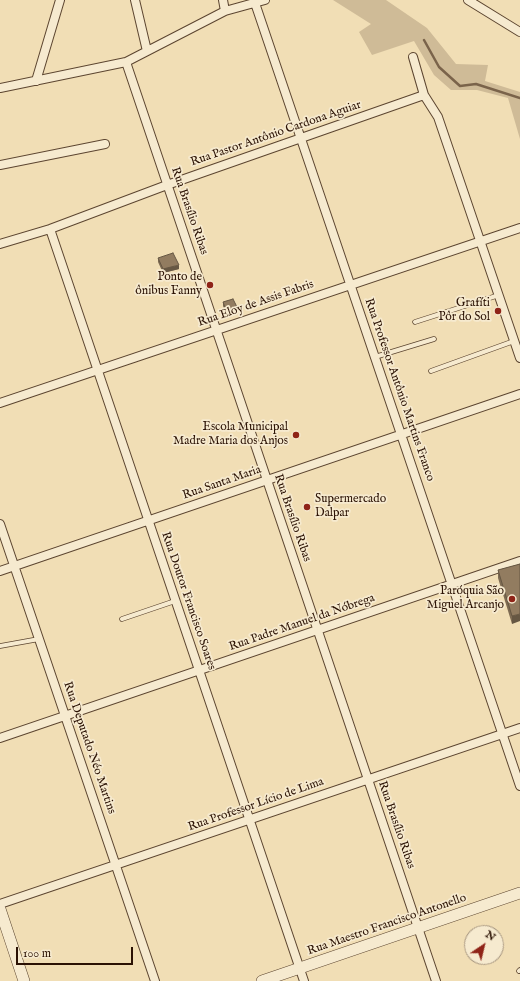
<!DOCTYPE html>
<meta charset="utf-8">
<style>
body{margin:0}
#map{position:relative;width:520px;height:981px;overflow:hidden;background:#f1deb5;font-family:"IM FELL English",serif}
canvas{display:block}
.north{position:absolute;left:464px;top:925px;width:40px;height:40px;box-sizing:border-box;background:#f6eacf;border:1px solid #a5947e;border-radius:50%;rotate:35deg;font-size:11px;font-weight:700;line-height:16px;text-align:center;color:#2b1204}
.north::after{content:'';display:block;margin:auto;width:14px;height:18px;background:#8f2418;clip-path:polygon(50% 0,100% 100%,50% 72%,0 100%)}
.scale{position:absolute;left:16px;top:947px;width:117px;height:18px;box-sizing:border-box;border:2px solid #2b1204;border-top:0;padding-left:5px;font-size:12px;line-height:14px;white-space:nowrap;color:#2b1204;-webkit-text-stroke:3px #f6eacf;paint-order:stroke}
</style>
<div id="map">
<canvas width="520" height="981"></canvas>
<div class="north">N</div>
<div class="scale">100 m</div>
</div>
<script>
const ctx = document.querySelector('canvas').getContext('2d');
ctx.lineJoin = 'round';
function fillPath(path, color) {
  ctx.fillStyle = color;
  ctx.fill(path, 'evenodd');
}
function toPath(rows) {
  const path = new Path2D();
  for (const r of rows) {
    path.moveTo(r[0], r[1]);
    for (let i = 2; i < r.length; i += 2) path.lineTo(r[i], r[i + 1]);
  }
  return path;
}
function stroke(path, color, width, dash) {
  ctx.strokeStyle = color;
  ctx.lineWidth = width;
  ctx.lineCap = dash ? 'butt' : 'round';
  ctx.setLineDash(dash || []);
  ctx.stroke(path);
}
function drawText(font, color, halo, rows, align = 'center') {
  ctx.font = font + ' "IM FELL English",serif';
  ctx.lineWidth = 3.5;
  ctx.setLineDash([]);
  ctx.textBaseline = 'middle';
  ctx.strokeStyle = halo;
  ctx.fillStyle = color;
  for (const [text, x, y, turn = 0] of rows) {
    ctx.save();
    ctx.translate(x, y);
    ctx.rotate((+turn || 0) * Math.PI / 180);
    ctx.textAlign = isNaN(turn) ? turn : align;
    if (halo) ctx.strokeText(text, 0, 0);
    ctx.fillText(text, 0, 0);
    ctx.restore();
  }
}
fillPath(toPath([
 [333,0,386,0,427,28,456,64,488,65,485,81,520,92,520,139,508,98,477,90,451,90,434,75,414,41,372,55,359,32,371,24]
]), '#cfbb97');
stroke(toPath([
 [424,40,439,67,460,86,476,84,520,98]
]), '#7a634a', 2.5);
const service = toPath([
 [415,322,499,295],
 [375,357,434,339],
 [431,371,514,341],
 [122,619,175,601],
 [0,646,39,639],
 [519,971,520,970]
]);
const minor = toPath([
 [135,0,147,51],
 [223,0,225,11],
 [468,0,520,32],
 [255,3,520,786],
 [413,57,424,95,438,117,520,358],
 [126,62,436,981],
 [36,81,60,0],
 [0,88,126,62,225,11,265,0],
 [0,165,105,144],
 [50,229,304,981],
 [0,244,50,229,167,185,424,95],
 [0,403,520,228],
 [0,524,155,981],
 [0,571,520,394],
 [0,738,520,561],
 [0,904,520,728]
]);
const tertiary = toPath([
 [0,909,24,981],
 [262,981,520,893]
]);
stroke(service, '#5c4530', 5.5);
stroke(minor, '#5c4530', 10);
stroke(tertiary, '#5c4530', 12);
stroke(service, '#f6eacf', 4);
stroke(minor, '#f6eacf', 8);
stroke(tertiary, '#f6eacf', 11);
fillPath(toPath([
 [158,258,179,269,163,273,158,262],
 [223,302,237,311,226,314,223,306],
 [520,564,512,624,498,578,498,570]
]), '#7e6b53');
fillPath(toPath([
 [179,265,179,269,163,273,163,269],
 [237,307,237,311,226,314,226,310],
 [520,614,520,621,512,624,512,616]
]), '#665743');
const building = toPath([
 [173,253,179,265,163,269,158,258,173,253],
 [233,299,237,307,226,310,223,302,233,299],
 [520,564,520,614,512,616,498,570,520,564]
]);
fillPath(building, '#927c60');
stroke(building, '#665743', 1);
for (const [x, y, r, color] of [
 [210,285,4,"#8f2418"],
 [498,311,4,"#8f2418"],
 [296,435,4,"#8f2418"],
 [307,507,4,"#8f2418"],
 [512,599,4,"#8f2418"]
]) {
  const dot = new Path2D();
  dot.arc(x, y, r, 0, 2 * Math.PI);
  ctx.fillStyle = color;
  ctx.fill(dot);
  stroke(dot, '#f6eacf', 1.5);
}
drawText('12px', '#2b1204', '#f6eacf', [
 ["Rua Pastor Antônio Cardona Aguiar",276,134,-19],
 ["Rua Brasílio Ribas",189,211,71],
 ["Rua Eloy de Assis Fabris",256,304,-19],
 ["Rua Professor Antônio Martins Franco",399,390,71],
 ["Rua Santa Maria",222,483,-19],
 ["Rua Brasílio Ribas",292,518,71],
 ["Rua Doutor Francisco Soares",188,601,71],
 ["Rua Padre Manuel da Nóbrega",302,623,-19],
 ["Rua Deputado Néo Martins",89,748,71],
 ["Rua Professor Lício de Lima",256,805,-19],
 ["Rua Brasílio Ribas",396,825,71],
 ["Rua Maestro Francisco Antonello",387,925,-19]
]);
drawText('12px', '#2b1204', '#f6eacf', [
 ["Ponto de",202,278],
 ["ônibus Fanny",202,292],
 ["Grafíti",490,304],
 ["Pôr do Sol",490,318],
 ["Escola Municipal",288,428],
 ["Madre Maria dos Anjos",288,442],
 ["Supermercado",315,500,"left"],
 ["Dalpar",315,514,"left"],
 ["Paróquia São",504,592],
 ["Miguel Arcanjo",504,606]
], 'right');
</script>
